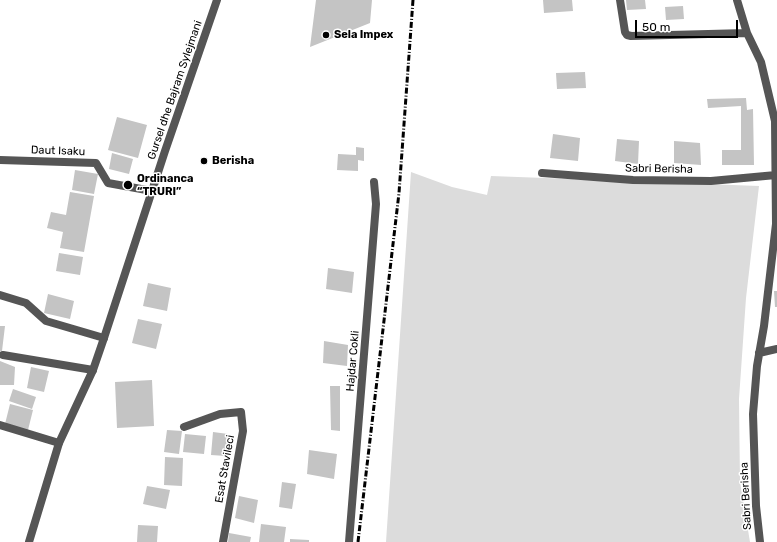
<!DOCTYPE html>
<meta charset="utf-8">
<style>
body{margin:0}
#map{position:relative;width:777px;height:542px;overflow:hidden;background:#fff;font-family:Rubik,sans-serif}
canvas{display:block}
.scale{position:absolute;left:635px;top:20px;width:103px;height:18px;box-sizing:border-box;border:2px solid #000;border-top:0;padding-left:5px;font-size:12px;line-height:14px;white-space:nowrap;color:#000;-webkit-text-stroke:3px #fff;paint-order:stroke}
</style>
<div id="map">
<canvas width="777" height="542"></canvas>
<div class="scale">50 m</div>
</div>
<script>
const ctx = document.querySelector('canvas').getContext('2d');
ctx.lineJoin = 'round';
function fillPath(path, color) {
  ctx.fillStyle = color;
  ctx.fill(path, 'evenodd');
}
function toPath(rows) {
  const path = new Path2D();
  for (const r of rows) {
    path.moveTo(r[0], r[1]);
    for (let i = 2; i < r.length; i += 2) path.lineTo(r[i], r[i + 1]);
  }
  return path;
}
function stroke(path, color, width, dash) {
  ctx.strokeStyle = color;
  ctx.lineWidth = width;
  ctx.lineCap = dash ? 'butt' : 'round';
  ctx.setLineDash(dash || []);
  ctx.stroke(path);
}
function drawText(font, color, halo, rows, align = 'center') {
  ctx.font = font + ' Rubik,sans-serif';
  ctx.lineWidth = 3;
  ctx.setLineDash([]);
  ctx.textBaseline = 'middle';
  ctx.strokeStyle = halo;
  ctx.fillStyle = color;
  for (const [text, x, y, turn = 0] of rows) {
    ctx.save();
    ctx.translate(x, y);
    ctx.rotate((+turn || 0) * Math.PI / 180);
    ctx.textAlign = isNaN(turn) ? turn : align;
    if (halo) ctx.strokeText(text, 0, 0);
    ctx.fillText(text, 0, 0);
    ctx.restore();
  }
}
fillPath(toPath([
 [411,172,452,187,487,195,491,176,759,186,746,298,739,399,740,482,750,542,386,542]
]), '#dcdcdc');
fillPath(toPath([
 [316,0,372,0,370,23,310,47],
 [543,0,572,0,573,11,544,13],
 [626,0,645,0,646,9,627,10],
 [683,6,684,19,666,20,665,7],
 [585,72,586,88,557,89,556,73],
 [746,98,747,110,753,109,754,165,722,165,722,150,741,150,741,106,708,108,707,99],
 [117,117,147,125,138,158,108,150],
 [553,134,580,138,578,161,550,158],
 [617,139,639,141,638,164,615,161],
 [674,141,700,143,701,165,674,163],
 [356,147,364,148,364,161,358,160,358,171,337,170,338,154,356,155],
 [112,153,133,159,129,174,109,169],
 [75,170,98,174,94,194,72,190],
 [70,192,94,196,84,252,60,248,63,232,47,228,51,212,66,215],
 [59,253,83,257,80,275,56,271],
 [328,268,354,272,352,293,326,289],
 [148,283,171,288,167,311,143,306],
 [774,291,777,291,777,307,775,307],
 [48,294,74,301,70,319,44,313],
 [138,319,162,324,156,349,132,343],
 [0,326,5,326,2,351,0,351],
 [324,341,348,345,347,366,323,363],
 [0,361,15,367,14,385,0,385],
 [31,367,49,371,44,392,27,388],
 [152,380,154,426,117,428,115,382],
 [330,386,340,386,340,431,331,430],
 [13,389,36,397,32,409,9,401],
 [10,404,33,410,28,430,5,424],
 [167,430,182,431,179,454,164,452],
 [213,432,228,434,226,456,211,455],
 [185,434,206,436,204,454,183,452],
 [309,450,337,454,334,479,307,474],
 [165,457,183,458,182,486,164,485],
 [282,482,296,484,292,509,279,507],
 [147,486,170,490,166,509,143,504],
 [239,496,258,500,254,523,235,518],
 [261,524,286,527,284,542,259,542],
 [138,525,158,526,157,542,137,542],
 [229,533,251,537,250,542,228,542],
 [290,539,309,540,309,542,290,542]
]), '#c4c4c4');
stroke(toPath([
 [620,0,625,32,627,35,631,36,747,33],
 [737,0,747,33,761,62,775,121,776,224,764,326,757,366,753,414,756,506,760,542],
 [0,160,96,163,108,183,152,191],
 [542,173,633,180,711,181,776,175],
 [0,295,26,303,46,321,104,338],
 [759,353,777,349],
 [3,355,93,370],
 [0,425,59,443],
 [184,427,220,414,241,412,243,431,223,542],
 [349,542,376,204,374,182]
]), '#555', 8);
stroke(toPath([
 [29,542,59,443,93,370,104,338,165,151,217,0]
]), '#555', 8);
stroke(toPath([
 [358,542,399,193,413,0]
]), '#000', 3, [6, 2, 1, 2]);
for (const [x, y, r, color] of [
 [326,35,4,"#000"],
 [204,161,4,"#000"],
 [128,185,5,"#000"]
]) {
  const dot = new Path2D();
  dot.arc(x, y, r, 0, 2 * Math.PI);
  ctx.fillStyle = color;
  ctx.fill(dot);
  stroke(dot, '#fff', 1.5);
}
drawText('bold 11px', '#000', '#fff', [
 ["Sela Impex",334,35],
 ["Berisha",212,161],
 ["Ordinanca",137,179],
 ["“TRURI”",137,192]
], 'left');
drawText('11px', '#000', '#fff', [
 ["Gursel dhe Bajram Sylejmani",175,90,-71],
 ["Daut Isaku",58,151,2],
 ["Sabri Berisha",659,169,1],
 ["Hajdar Cokli",353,361,-85],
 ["Esat Stavileci",225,469,-80],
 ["Sabri Berisha",746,496,-93]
]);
</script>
